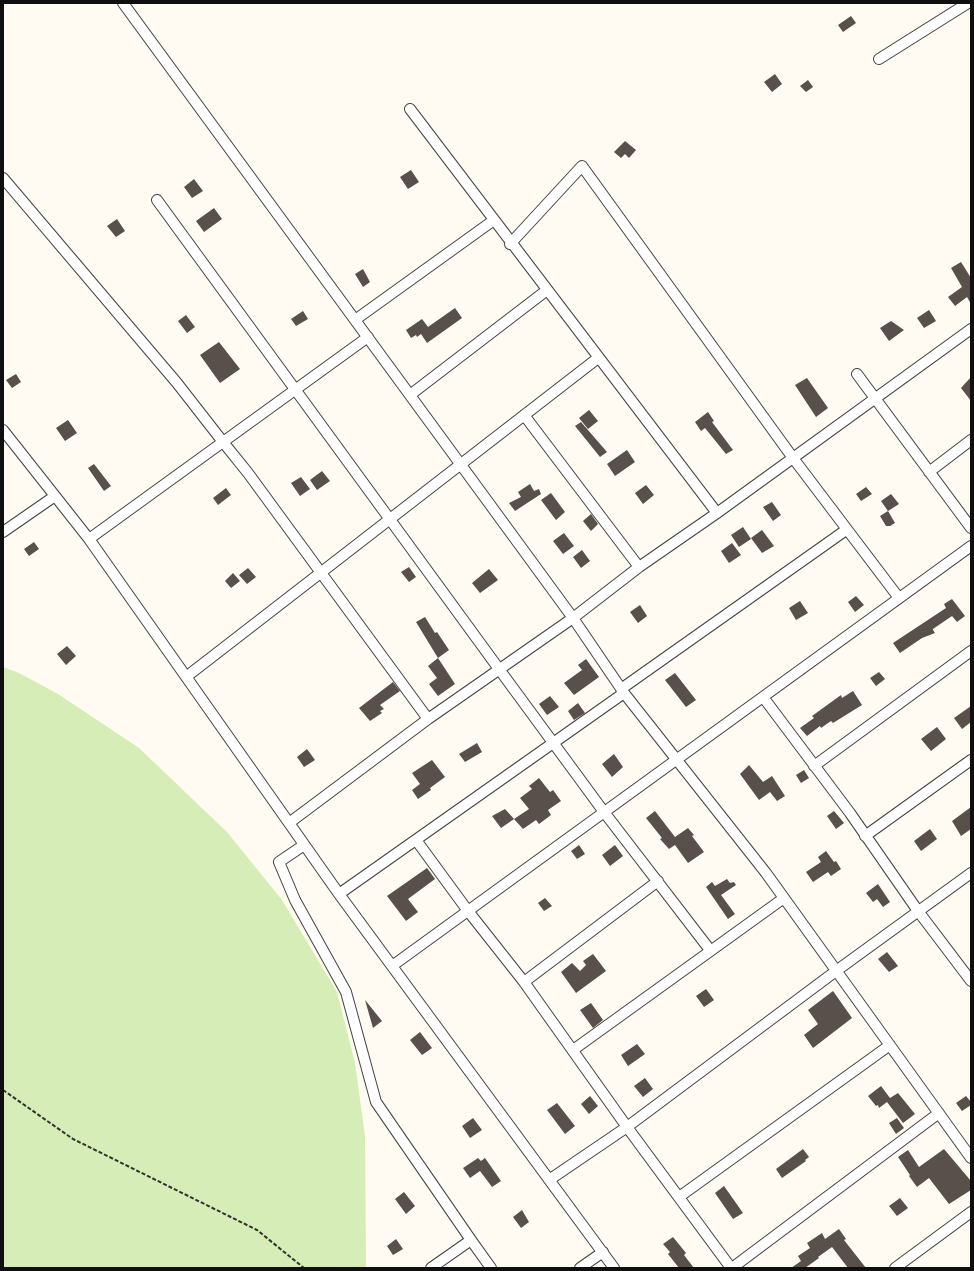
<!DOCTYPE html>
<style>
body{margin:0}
#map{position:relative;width:974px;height:1271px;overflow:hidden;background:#fffbf2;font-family:Georgia,serif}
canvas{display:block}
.frame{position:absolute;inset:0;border:4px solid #0f0f0f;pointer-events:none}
</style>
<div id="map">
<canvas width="974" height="1271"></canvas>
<div class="frame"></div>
</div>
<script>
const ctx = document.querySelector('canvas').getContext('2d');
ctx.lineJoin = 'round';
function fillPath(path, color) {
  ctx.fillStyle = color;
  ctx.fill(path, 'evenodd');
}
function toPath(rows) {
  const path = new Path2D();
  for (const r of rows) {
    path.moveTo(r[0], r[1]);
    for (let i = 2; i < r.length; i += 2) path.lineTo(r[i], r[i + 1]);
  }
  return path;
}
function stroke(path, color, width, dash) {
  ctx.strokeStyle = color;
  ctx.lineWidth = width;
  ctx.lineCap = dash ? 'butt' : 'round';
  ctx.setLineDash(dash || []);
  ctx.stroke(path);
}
fillPath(toPath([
 [3,667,19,673,58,694,139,748,227,832,282,900,337,992,355,1063,365,1136,366,1268,3,1268]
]), '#d7edb7');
fillPath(toPath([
 [851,16,856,23,843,32,838,25],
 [775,74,782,84,772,92,764,82],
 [808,80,813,87,806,92,800,86],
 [625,141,636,150,629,158,625,154,621,158,614,152],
 [411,170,419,182,408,189,400,177],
 [194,179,203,191,192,198,184,187],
 [214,208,222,219,204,232,196,221],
 [117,219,125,231,116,237,107,226],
 [961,262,971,278,971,304,967,297,955,306,948,297,962,287,951,268],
 [363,269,370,282,363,287,355,274],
 [455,308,462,318,427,343,421,334,417,337,416,335,411,338,406,330,422,319,428,327],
 [929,310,936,321,924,328,917,318],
 [303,311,308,319,296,326,291,319],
 [186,315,195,327,187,333,178,321],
 [891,321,904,330,889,341,880,328],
 [219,342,240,369,220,383,200,355],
 [16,374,21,382,12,388,6,380],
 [971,377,971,401,961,388],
 [807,378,828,408,816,417,795,385],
 [589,410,598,421,588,429,579,418],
 [708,412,714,421,712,422,733,450,726,454,705,428,701,431,695,422],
 [68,420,77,433,65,441,56,428],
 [581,422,607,452,600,457,575,426],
 [627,450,635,462,615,476,607,464],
 [94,464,111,486,104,491,88,468],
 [322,471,330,481,317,490,310,480],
 [301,477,310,489,300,496,291,483],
 [530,484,534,491,539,489,541,494,515,511,509,503,521,497,518,492],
 [646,485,654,495,643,504,635,493],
 [866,487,872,494,861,501,856,494],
 [226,488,231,495,218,505,213,498],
 [551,493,565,512,556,520,541,500],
 [891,494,899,504,888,511,881,501],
 [772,502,781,515,773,521,763,507],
 [888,511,895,523,890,526,886,526,880,516],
 [591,514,598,524,591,531,583,521],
 [743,527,751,539,739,547,731,535],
 [762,530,774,546,762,553,751,538],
 [564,533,574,546,563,554,553,541],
 [34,542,39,549,29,556,24,549],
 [732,543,741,555,729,563,721,551],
 [582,550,590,561,581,568,573,557],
 [409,567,416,577,409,582,401,572],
 [248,568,256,577,247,584,239,575],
 [489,569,498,580,480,593,472,583],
 [233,573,240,581,231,588,225,581],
 [856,596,864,605,855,612,848,602],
 [952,599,965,616,957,622,952,616,933,629,933,630,935,633,922,638,900,653,893,643,946,608,944,604],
 [800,601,808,613,796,620,789,608],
 [640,605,647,616,638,623,630,612],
 [425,617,435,633,437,632,449,650,438,658,455,684,438,696,429,684,437,678,428,666,438,658,416,622],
 [67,646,76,656,66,665,57,654],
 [586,659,599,677,574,695,564,683,582,670,578,665],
 [879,672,885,679,876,686,870,678],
 [675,673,696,700,686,707,665,680],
 [393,682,400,691,380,705,384,709,380,711,382,713,370,721,359,708],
 [853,691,862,705,833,723,831,721,821,728,820,726,807,736,800,728,814,718,812,716,841,695,842,698],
 [550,696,559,707,547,715,539,704],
 [578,703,585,713,574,720,568,711],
 [971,706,971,722,962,729,954,718],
 [937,727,946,739,931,751,921,739],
 [477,743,482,752,465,762,459,754],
 [307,749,315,760,304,767,297,757],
 [614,754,623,767,612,777,602,764],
 [432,760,445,777,430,788,431,790,418,799,412,790,420,784,412,773],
 [749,765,763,782,772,776,785,796,777,801,770,792,759,800,740,774],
 [804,770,809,778,801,783,796,775],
 [539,778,550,792,553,790,561,801,548,810,551,815,539,824,536,820,523,829,514,819,529,809,520,798,532,789,529,786],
 [971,807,971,829,961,836,952,821],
 [505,809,514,819,501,828,492,816],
 [655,811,675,837,688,828,694,835,692,836,704,852,688,863,675,845,669,849,660,839,662,838,646,818],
 [834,811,844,823,836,829,827,816],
 [930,829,937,839,921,851,914,841],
 [579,845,585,854,577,859,571,851],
 [615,845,623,856,610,866,602,855],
 [826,851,834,862,836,861,841,869,831,876,828,872,813,882,806,872,821,862,818,857],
 [427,868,435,879,408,899,418,912,406,921,387,896],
 [727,879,730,883,734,882,736,885,721,895,735,914,728,919,706,887,712,882,715,886],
 [878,884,890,902,883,907,877,899,873,902,866,893],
 [545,898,552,906,544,911,538,903],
 [887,952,898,966,889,972,878,959],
 [593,954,606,971,576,993,561,972,572,963,580,971,586,965,583,961],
 [706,989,714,1000,704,1007,696,996],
 [833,991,852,1018,813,1048,804,1035,818,1024,808,1010],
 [365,1000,382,1021,373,1028],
 [591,1003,603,1020,593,1028,580,1010],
 [420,1032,432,1048,422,1055,410,1040],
 [637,1044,645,1054,628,1066,621,1055],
 [645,1078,653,1089,643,1097,634,1086],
 [881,1086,890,1098,898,1093,915,1114,903,1123,887,1102,879,1108,878,1105,876,1106,868,1096],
 [590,1096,598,1106,589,1114,581,1104],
 [966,1096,971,1102,971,1105,962,1111,956,1103],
 [557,1103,575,1126,565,1134,547,1110],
 [473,1118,482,1130,470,1138,462,1126],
 [897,1118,904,1128,896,1134,889,1123],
 [803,1149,809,1157,805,1160,806,1161,782,1178,776,1169],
 [944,1149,971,1181,971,1190,949,1204,929,1178,917,1187,909,1176,910,1175,898,1157,908,1150,919,1167],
 [478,1158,481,1161,485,1158,501,1181,492,1187,480,1171,470,1178,463,1168],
 [724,1186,743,1213,733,1219,715,1193],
 [404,1192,415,1206,406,1214,395,1199],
 [900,1198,908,1208,897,1216,889,1206],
 [522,1210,529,1222,521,1228,513,1217],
 [839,1229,846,1239,844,1240,866,1268,848,1268,832,1247,818,1257,819,1258,805,1268,791,1268,801,1261,798,1256,810,1248,807,1243,822,1233,825,1239],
 [673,1237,686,1253,684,1255,694,1268,679,1268,668,1254,670,1252,663,1244],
 [396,1239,403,1249,393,1255,387,1246]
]), '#594f4b');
const minor = toPath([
 [123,3,573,618,624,693,766,873,971,1158],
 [879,59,968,3],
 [410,109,717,513],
 [3,178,177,383,223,442,248,473,428,719],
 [157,200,499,669,604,812,710,950],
 [510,244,582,166,793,458,899,598],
 [355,320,494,220],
 [857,374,971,528],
 [410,395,547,290],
 [524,415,639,567],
 [3,430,89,539,339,894,614,1268],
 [929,472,971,440],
 [3,532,55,496],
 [89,539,368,337],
 [186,677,598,358],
 [621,689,846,530],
 [763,697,850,813,918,911,971,981],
 [814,766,971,651],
 [289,823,428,719,573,618,639,567,717,513,971,329],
 [865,836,971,760],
 [416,840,468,911,524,982,627,1127,731,1268],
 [304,845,279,862,295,900,346,992,376,1102,471,1240,491,1268],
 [339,894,624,693],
 [392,966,971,546],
 [524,982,658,881],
 [573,1050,784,898],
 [549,1180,627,1127,836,971,971,873],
 [679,1197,890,1045],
 [431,1268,471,1240],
 [580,1268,603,1252],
 [732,1268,939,1113],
 [895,1268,971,1212]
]);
stroke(minor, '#424242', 12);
stroke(toPath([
 [3,1090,73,1139,257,1230,304,1268]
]), '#313131', 2, [4, 2]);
stroke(minor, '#fff', 10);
</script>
